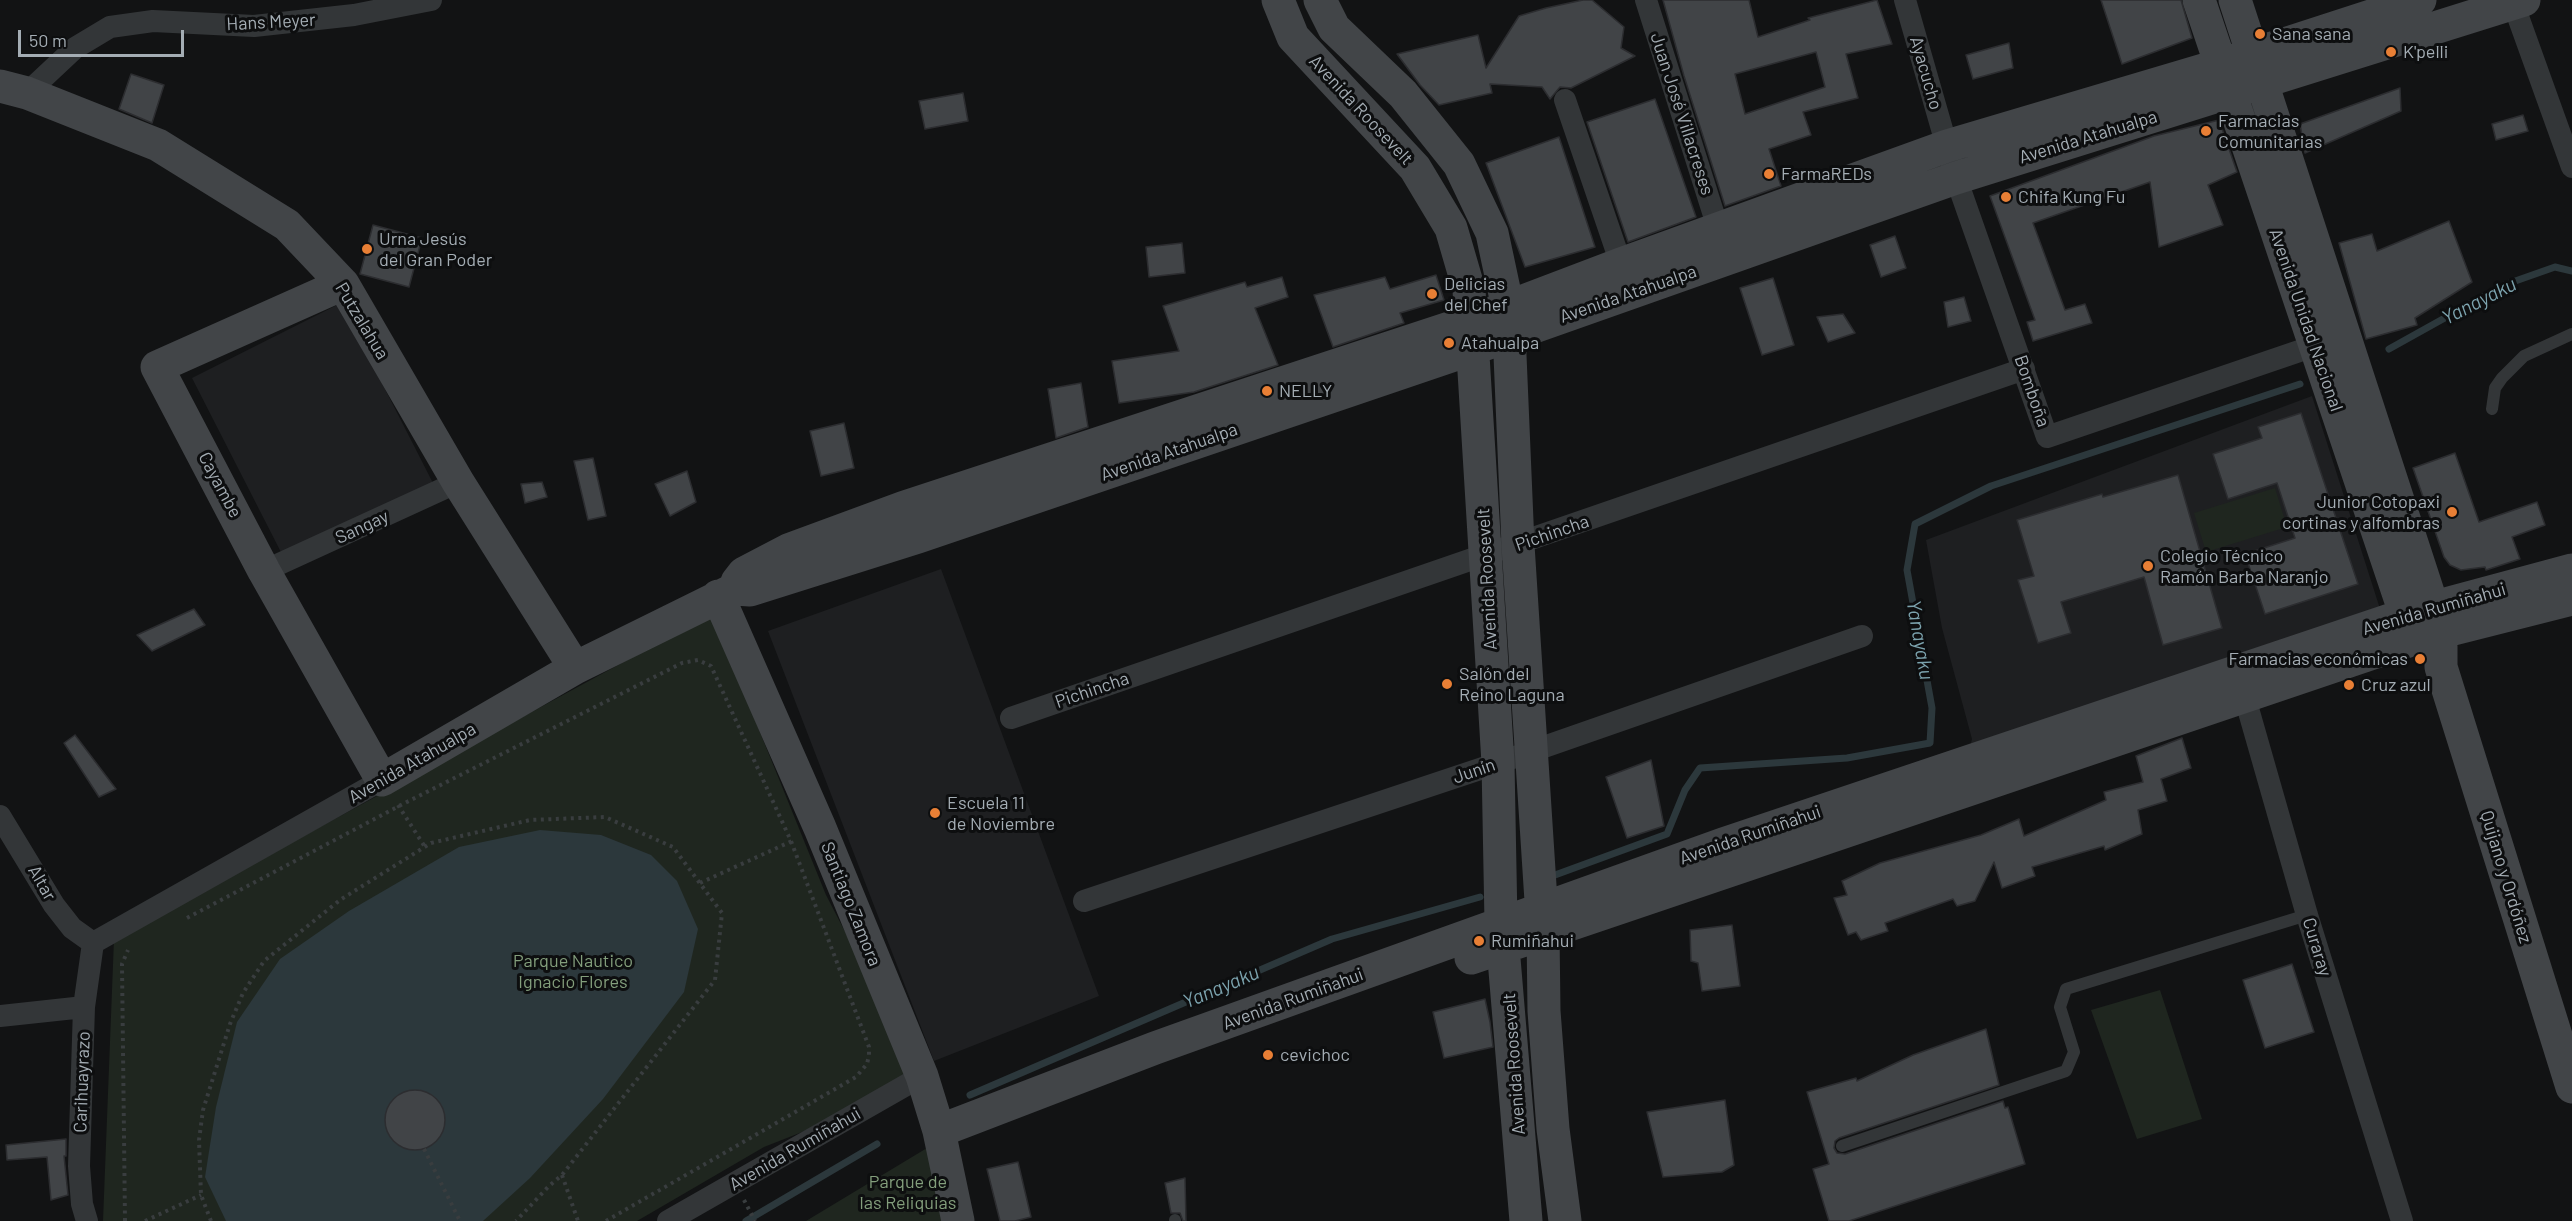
<!DOCTYPE html>
<meta charset="utf-8">
<style>
body{margin:0}
#map{position:relative;width:2572px;height:1221px;overflow:hidden;background:#121314;font-family:Barlow,sans-serif}
canvas{display:block}
.scale{position:absolute;left:18px;top:30px;width:166px;height:27px;box-sizing:border-box;border:3px solid #a4adb4;border-top:0;padding-left:8px;font-size:18px;line-height:21px;white-space:nowrap;color:#a4adb4;-webkit-text-stroke:4px #0d0e0f;paint-order:stroke}
</style>
<div id="map">
<canvas width="2572" height="1221"></canvas>
<div class="scale">50 m</div>
</div>
<script>
const ctx = document.querySelector('canvas').getContext('2d');
ctx.lineJoin = 'round';
function fillPath(path, color) {
  ctx.fillStyle = color;
  ctx.fill(path, 'evenodd');
}
function toPath(rows) {
  const path = new Path2D();
  for (const r of rows) {
    if (r.length === 3) {
      path.moveTo(r[0] + r[2], r[1]);
      path.arc(r[0], r[1], r[2], 0, 2 * Math.PI);
      continue;
    }
    path.moveTo(r[0], r[1]);
    for (let i = 2; i < r.length; i += 2) path.lineTo(r[i], r[i + 1]);
  }
  return path;
}
function stroke(path, color, width, dash) {
  ctx.strokeStyle = color;
  ctx.lineWidth = width;
  ctx.lineCap = dash ? 'butt' : 'round';
  ctx.setLineDash(dash || []);
  ctx.stroke(path);
}
function drawText(font, color, halo, rows, align = 'center') {
  ctx.font = font + ' Barlow,sans-serif';
  ctx.lineWidth = 6;
  ctx.setLineDash([]);
  ctx.textBaseline = 'middle';
  ctx.strokeStyle = halo;
  ctx.fillStyle = color;
  for (const [text, x, y, turn = 0] of rows) {
    ctx.save();
    ctx.translate(x, y);
    ctx.rotate((+turn || 0) * Math.PI / 180);
    ctx.textAlign = isNaN(turn) ? turn : align;
    if (halo) ctx.strokeText(text, 0, 0);
    ctx.fillText(text, 0, 0);
    ctx.restore();
  }
}
fillPath(toPath([
 [341,303,435,487,286,562,192,378],
 [2312,396,2382,615,1968,755,1972,739,1942,628,1926,540],
 [941,569,1099,996,934,1061,768,631]
]), '#1e1f21');
fillPath(toPath([
 [2275,488,2287,527,2206,552,2194,513],
 [712,614,826,895,924,1084,764,1147,637,1221,103,1221,114,939],
 [2160,990,2202,1119,2137,1139,2091,1010],
 [927,1148,943,1221,806,1221]
]), '#1f261f');
fillPath(toPath([
 [540,830,601,835,651,855,677,881,698,929,684,992,603,1099,530,1178,483,1221,226,1221,205,1177,216,1107,237,1022,280,959,349,911,459,847]
]), '#2c383c');
stroke(toPath([
 [2389,349,2504,285,2555,267,2572,271],
 [1555,875,1667,834,1685,790,1700,768,1847,758,1930,743,1932,708,1907,570,1915,524,1991,486,2300,384],
 [970,1095,1332,939,1480,897],
 [746,1221,877,1144]
]), '#2c383c', 7);
const building = toPath([
 [1583,0,1592,0,1624,27,1621,48,1635,56,1571,88,1560,87,1550,99,1542,87,1490,84,1492,93,1439,105,1420,85,1397,54,1478,35,1486,68,1519,16,1546,8,1583,0],
 [1663,0,1749,0,1758,37,1810,20,1808,18,1877,0,1892,44,1846,54,1858,98,1803,112,1811,135,1769,149,1781,186,1725,206,1684,76,1663,0],
 [1816,52,1825,87,1745,114,1735,74,1816,52],
 [2101,0,2181,0,2192,38,2122,64,2101,0],
 [2009,43,2013,68,1973,79,1966,55,2009,43],
 [131,74,164,85,152,123,119,109,131,74],
 [2400,88,2401,111,2305,153,2300,124,2400,88],
 [963,93,968,121,925,129,919,101,963,93],
 [1655,99,1696,217,1628,242,1587,122,1655,99],
 [2523,115,2528,131,2496,140,2492,124,2523,115],
 [2219,120,2237,172,2208,185,2223,225,2159,247,2150,182,2033,223,2065,310,2085,304,2092,323,2033,341,2027,322,2035,320,1990,196,2154,136,2219,120],
 [1559,137,1595,247,1525,267,1486,163,1559,137],
 [2449,221,2472,282,2415,318,2417,325,2366,339,2339,243,2372,234,2377,251,2449,221],
 [373,225,422,238,409,287,360,274,373,225],
 [1895,236,1906,268,1881,277,1870,245,1895,236],
 [1182,243,1185,273,1149,277,1146,247,1182,243],
 [1436,275,1444,300,1400,313,1404,323,1333,347,1314,295,1385,277,1390,289,1436,275],
 [1282,277,1288,297,1255,308,1278,365,1194,392,1119,403,1112,361,1179,351,1163,306,1245,282,1247,287,1282,277],
 [1773,278,1794,345,1762,355,1740,288,1773,278],
 [1964,297,1971,321,1948,327,1944,302,1964,297],
 [1843,314,1855,333,1828,342,1817,317,1843,314],
 [1081,383,1088,427,1056,438,1048,389,1081,383],
 [2301,413,2358,584,2265,614,2245,554,2295,538,2277,483,2228,499,2213,454,2262,438,2258,427,2301,413],
 [844,423,854,468,821,476,810,431,844,423],
 [2455,453,2479,522,2537,502,2545,525,2512,537,2520,559,2486,570,2485,567,2461,570,2450,565,2444,557,2413,468,2455,453],
 [593,458,606,516,588,520,574,461,593,458],
 [687,471,696,502,670,516,655,484,687,471],
 [2178,475,2222,628,2163,645,2144,577,2061,602,2071,633,2038,643,2018,580,2034,576,2017,520,2102,494,2103,497,2178,475],
 [542,482,547,497,525,503,521,484,542,482],
 [194,609,205,625,152,651,137,635,194,609],
 [75,735,116,789,99,797,64,743,75,735],
 [2182,738,2191,768,2161,779,2167,801,2138,810,2142,834,2105,850,2104,846,2032,867,2035,876,2002,888,1994,862,1975,901,1957,906,1953,899,1885,923,1888,931,1861,940,1856,932,1848,935,1834,898,1847,895,1842,881,1880,863,1981,835,2019,819,2024,836,2106,800,2104,792,2143,782,2136,756,2182,738],
 [1651,760,1664,826,1627,838,1606,777,1651,760],
 [1732,925,1740,986,1702,991,1698,963,1691,961,1690,930,1732,925],
 [2292,964,2314,1032,2265,1048,2243,980,2292,964],
 [1485,999,1490,1022,1493,1047,1444,1058,1433,1012,1485,999],
 [1986,1029,1999,1085,1839,1138,1835,1141,1834,1148,1837,1153,1845,1154,2003,1101,2005,1108,2008,1107,2025,1164,1849,1221,1829,1221,1813,1169,1829,1164,1807,1092,1856,1078,1857,1081,1913,1055,1986,1029],
 [415,1120,30],
 [1725,1100,1734,1165,1722,1172,1663,1177,1647,1112,1725,1100],
 [66,1139,66,1156,64,1156,68,1195,51,1200,47,1157,7,1160,6,1145,66,1139],
 [1018,1162,1031,1217,1015,1221,1000,1221,987,1169,1018,1162],
 [1185,1178,1186,1221,1183,1221,1180,1213,1171,1213,1165,1183,1185,1178]
]);
fillPath(building, '#414447');
stroke(building, '#2c2d30', 1.5);
stroke(toPath([
 [398,805,425,847],
 [700,883,792,841],
 [187,918,399,806,682,663,698,660,711,666,791,841,869,1047,869,1055,867,1064,856,1077,606,1221],
 [424,1149,460,1221],
 [562,1175,578,1221],
 [744,1200,755,1221],
 [125,1221,122,964,128,950],
 [145,1221,201,1195],
 [211,1221,201,1195,199,1140,203,1110,230,1024,243,993,264,961,340,900,431,843,530,820,605,817,673,847,722,913,715,980,562,1175,549,1186,516,1221]
]), '#393d3f', 4, [3, 4.5]);
stroke(toPath([
 [2492,409,2495,388,2502,378,2524,356,2572,334],
 [1842,1146,2066,1071,2074,1052,2060,1007,2066,989,2307,915],
 [1175,1220,1175,1221]
]), '#333638', 12);
stroke(toPath([
 [1646,0,1718,228],
 [1905,0,1956,178,2047,437,2314,346],
 [2512,0,2572,167],
 [27,93,75,48,110,27,153,21,254,26,354,15,431,0],
 [1565,100,1621,264],
 [264,571,458,482],
 [2241,684,2307,915,2402,1221],
 [1011,718,2024,369],
 [0,816,54,905,72,928,93,943],
 [1084,901,1498,763,1862,636],
 [93,943,382,780],
 [0,1016,84,1007],
 [87,1221,82,1204,79,1166,84,1007,93,943],
 [668,1221,922,1076]
]), '#333638', 22);
stroke(toPath([
 [1278,0,1293,37,1415,168,1451,228,1469,290,1498,763,1501,923,1526,1221],
 [1320,0,1334,28,1403,94,1459,164,1492,233,1508,308,1518,545,1543,932,1544,1011,1553,1129,1565,1221],
 [2199,0,2412,634],
 [2235,0,2441,632,2441,667,2572,1087],
 [0,86,27,93,158,145,287,225,343,284,458,482,575,668],
 [343,284,157,367,264,571,382,780,575,668,735,589,750,590,918,537,1472,349,1956,178,2524,0],
 [735,589,737,582,744,573,788,550,902,508,1471,321,1621,264,1947,146,2220,65,2420,0],
 [718,596,820,828,922,1076,939,1131,958,1221],
 [1471,958,2414,639,2572,599],
 [939,1131,1155,1048,1723,844,2405,615,2572,570]
]), '#424548', 33);
for (const [x, y, r, color] of [
 [2260,34,6,"#e87f35"],
 [2391,52,6,"#e87f35"],
 [2206,131,6,"#e87f35"],
 [1769,174,6,"#e87f35"],
 [2006,197,6,"#e87f35"],
 [367,249,6,"#e87f35"],
 [1432,294,6,"#e87f35"],
 [1449,343,6,"#e87f35"],
 [1267,391,6,"#e87f35"],
 [2452,512,6,"#e87f35"],
 [2148,566,6,"#e87f35"],
 [2420,659,6,"#e87f35"],
 [1447,684,6,"#e87f35"],
 [2349,685,6,"#e87f35"],
 [935,813,6,"#e87f35"],
 [1479,941,6,"#e87f35"],
 [1268,1055,6,"#e87f35"]
]) {
  const dot = new Path2D();
  dot.arc(x, y, r, 0, 2 * Math.PI);
  ctx.fillStyle = color;
  ctx.fill(dot);
  stroke(dot, '#0d0e0f', 2);
}
drawText('18px', '#a4adb4', '#0d0e0f', [
 ["Hans Meyer",271,22,-3],
 ["Ayacucho",1926,73,74],
 ["Avenida Roosevelt",1361,110,47],
 ["Juan José Villacreses",1682,114,72],
 ["Avenida Atahualpa",2088,137,-17],
 ["Avenida Atahualpa",1628,294,-19],
 ["Avenida Unidad Nacional",2306,320,71],
 ["Putzalahua",362,321,59],
 ["Bomboña",2032,391,71],
 ["Avenida Atahualpa",1169,452,-19],
 ["Cayambe",220,485,62],
 ["Sangay",362,527,-25],
 ["Pichincha",1552,533,-19],
 ["Avenida Roosevelt",1487,579,-93],
 ["Avenida Rumiñahui",2434,609,-16],
 ["Pichincha",1092,690,-19],
 ["Avenida Atahualpa",412,763,-30],
 ["Junín",1474,771,-19],
 ["Avenida Rumiñahui",1750,835,-19],
 ["Quijano y Ordóñez",2506,877,73],
 ["Altar",42,883,60],
 ["Santiago Zamora",851,904,68],
 ["Curaray",2317,947,73],
 ["Avenida Rumiñahui",1293,999,-20],
 ["Avenida Roosevelt",1514,1064,-94],
 ["Carihuayrazo",82,1082,-88],
 ["Avenida Rumiñahui",795,1149,-30]
]);
drawText('18px', '#a4adb4', '#0d0e0f', [
 ["Sana sana",2272,34],
 ["K'pelli",2403,52],
 ["Farmacias",2218,121],
 ["Comunitarias",2218,142],
 ["FarmaREDs",1781,174],
 ["Chifa Kung Fu",2018,197],
 ["Urna Jesús",379,239],
 ["del Gran Poder",379,260],
 ["Delicias",1444,284],
 ["del Chef",1444,305],
 ["Atahualpa",1461,343],
 ["NELLY",1279,391],
 ["Junior Cotopaxi",2440,502,"right"],
 ["cortinas y alfombras",2440,523,"right"],
 ["Colegio Técnico",2160,556],
 ["Ramón Barba Naranjo",2160,577],
 ["Farmacias económicas",2408,659,"right"],
 ["Salón del",1459,674],
 ["Reino Laguna",1459,695],
 ["Cruz azul",2361,685],
 ["Escuela 11",947,803],
 ["de Noviembre",947,824],
 ["Rumiñahui",1491,941],
 ["cevichoc",1280,1055]
], 'left');
drawText('18px', '#839e7c', '#0d0e0f', [
 ["Parque Nautico",573,961],
 ["Ignacio Flores",573,982],
 ["Parque de",908,1182],
 ["las Reliquias",908,1203]
]);
drawText('italic 20px', '#7ca3ae', '#0d0e0f', [
 ["Yanayaku",2479,301,-27],
 ["Yanayaku",1920,640,80],
 ["Yanayaku",1221,987,-23]
]);
</script>
